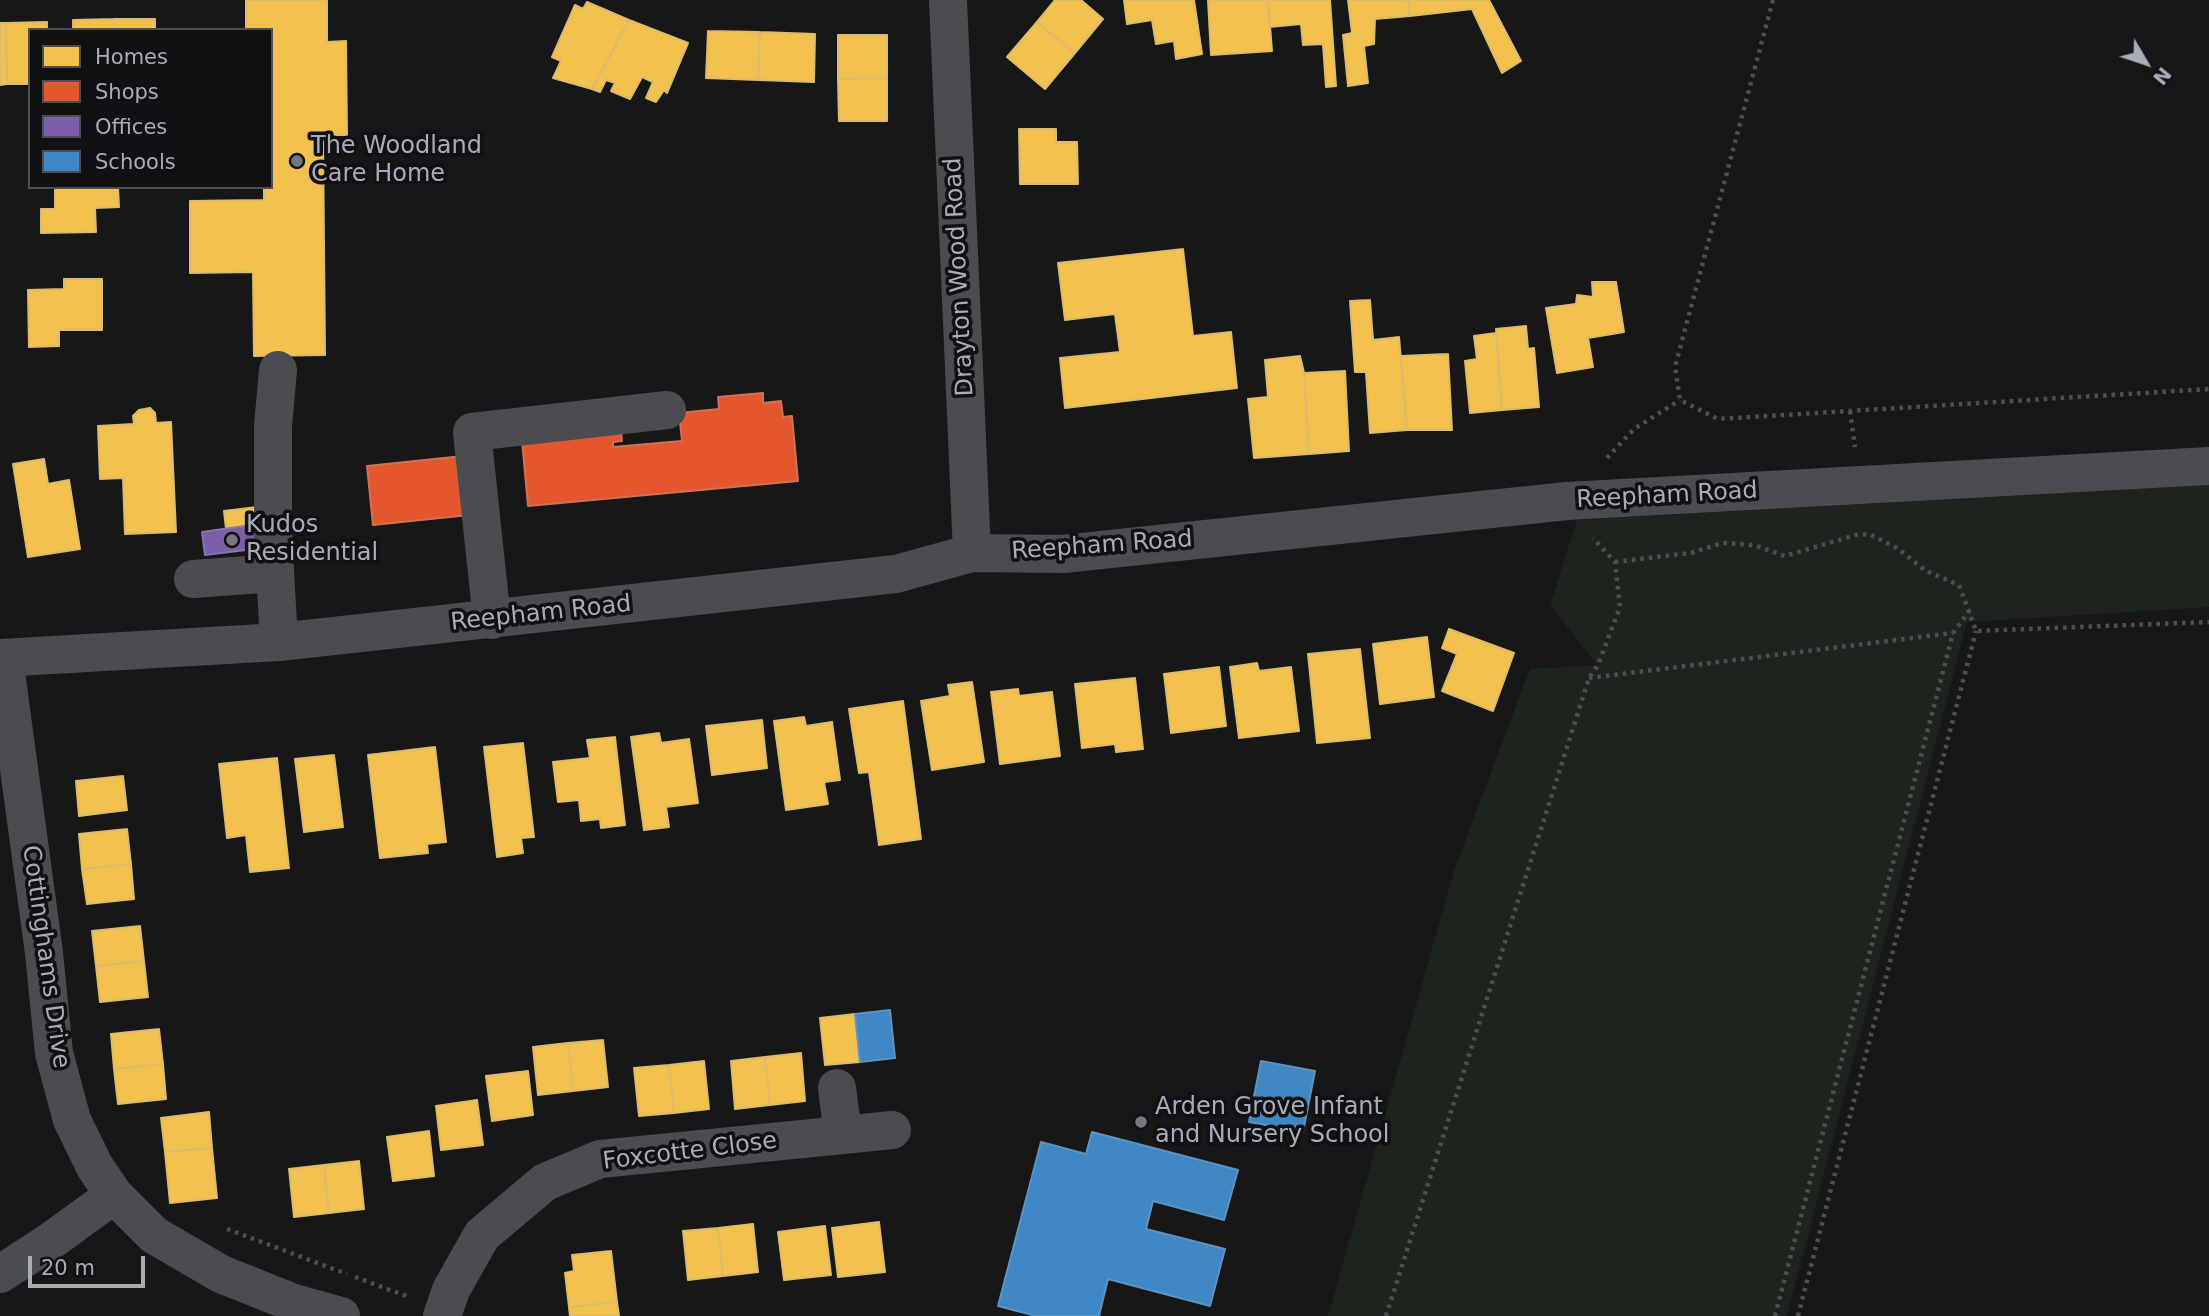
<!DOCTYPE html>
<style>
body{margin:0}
#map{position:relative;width:2209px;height:1316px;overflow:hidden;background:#171717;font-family:"DejaVu Sans",sans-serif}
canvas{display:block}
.legend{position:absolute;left:28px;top:28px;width:245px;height:161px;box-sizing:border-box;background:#111113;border:2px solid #4d4f55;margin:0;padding:9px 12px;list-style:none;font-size:21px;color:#a8adb8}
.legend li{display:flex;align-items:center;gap:14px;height:35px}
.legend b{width:35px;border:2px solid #4d4f55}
.north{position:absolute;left:2111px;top:28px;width:70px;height:70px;-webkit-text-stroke:5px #111113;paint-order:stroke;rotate:129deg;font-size:19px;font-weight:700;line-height:28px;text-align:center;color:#a8adb8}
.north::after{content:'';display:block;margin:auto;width:24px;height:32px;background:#a8adb8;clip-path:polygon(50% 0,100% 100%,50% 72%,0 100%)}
.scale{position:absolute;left:28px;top:1256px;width:117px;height:32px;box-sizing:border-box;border:4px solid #a8adb8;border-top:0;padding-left:9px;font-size:21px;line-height:24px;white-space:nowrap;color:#a8adb8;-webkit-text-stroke:5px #111113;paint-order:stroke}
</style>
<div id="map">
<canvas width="2209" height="1316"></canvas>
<ul class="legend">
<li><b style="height:19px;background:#f2c14e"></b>Homes</li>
<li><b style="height:19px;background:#e4572e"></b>Shops</li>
<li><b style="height:19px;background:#7b5ea7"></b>Offices</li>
<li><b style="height:19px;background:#3f88c5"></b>Schools</li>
</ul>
<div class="north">N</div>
<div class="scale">20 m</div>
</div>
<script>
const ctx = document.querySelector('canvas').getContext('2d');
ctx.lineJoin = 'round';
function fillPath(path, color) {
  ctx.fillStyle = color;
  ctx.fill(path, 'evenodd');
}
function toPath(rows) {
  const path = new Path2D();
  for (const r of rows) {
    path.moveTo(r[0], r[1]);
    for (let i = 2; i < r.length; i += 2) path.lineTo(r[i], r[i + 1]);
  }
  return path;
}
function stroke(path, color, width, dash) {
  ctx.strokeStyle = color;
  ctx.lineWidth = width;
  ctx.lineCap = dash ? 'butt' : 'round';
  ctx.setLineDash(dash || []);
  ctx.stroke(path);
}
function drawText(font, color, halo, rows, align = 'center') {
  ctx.font = font + ' "DejaVu Sans",sans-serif';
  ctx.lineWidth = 7;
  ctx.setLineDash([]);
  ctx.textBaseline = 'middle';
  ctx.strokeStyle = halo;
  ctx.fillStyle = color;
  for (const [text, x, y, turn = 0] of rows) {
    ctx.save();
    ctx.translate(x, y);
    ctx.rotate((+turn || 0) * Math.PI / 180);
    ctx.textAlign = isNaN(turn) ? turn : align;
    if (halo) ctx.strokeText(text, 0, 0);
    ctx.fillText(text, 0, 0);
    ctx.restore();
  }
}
fillPath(toPath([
 [2209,485,2209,607,1967,622,1787,1316,1328,1316,1454,871,1530,669,1597,665,1550,605,1577,520]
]), '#1d241e');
const homes = toPath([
 [246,0,327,0,327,42,346,41,347,135,323,135,325,355,254,356,253,272,190,273,190,201,264,200,264,187,271,187,271,30,246,30,246,0],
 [1055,0,1081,0,1103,19,1075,53,1037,22,1055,0],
 [1124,0,1194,0,1202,54,1176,59,1174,41,1156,44,1152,20,1127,24,1124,0],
 [1208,0,1268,0,1272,51,1211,55,1208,0],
 [1268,0,1330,0,1336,86,1326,87,1323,44,1303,45,1301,24,1269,27,1268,0],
 [1348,0,1408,0,1410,16,1375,19,1374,44,1364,46,1368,83,1348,86,1343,35,1352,33,1348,0],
 [1408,0,1489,0,1521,61,1502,73,1472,9,1410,16,1408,0],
 [587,2,629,20,592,89,553,78,561,61,552,57,575,5,583,9,587,2],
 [114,19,155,19,155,30,115,30,114,19],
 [114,19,115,30,73,30,73,20,114,19],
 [629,20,688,43,667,93,664,90,656,102,646,98,653,82,642,77,630,99,611,91,615,83,606,80,600,92,592,89,629,20],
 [47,22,47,30,30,30,30,84,7,84,6,23,47,22],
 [1037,22,1075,53,1045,89,1007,57,1037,22],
 [0,23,6,23,7,84,0,85,0,23],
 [708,31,760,32,758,80,706,78,708,31],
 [760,32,815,34,814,82,758,80,760,32],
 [838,35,887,35,887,78,838,79,838,35],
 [887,78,887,121,839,121,838,79,887,78],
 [1019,129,1056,129,1056,142,1077,142,1078,184,1020,184,1019,129],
 [55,187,118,187,119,207,95,208,96,232,41,233,41,209,55,209,55,187],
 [1183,249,1193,336,1231,332,1237,388,1065,408,1060,358,1120,352,1115,314,1065,320,1058,263,1183,249],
 [64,279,102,279,102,330,59,330,59,346,29,347,28,290,64,289,64,279],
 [1592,282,1616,282,1624,332,1588,338,1593,367,1557,373,1546,308,1576,304,1577,295,1593,297,1592,282],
 [1370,300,1373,340,1399,337,1407,430,1370,433,1366,372,1355,372,1350,301,1370,300],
 [1526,326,1528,349,1534,348,1539,407,1502,410,1496,329,1526,326],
 [1496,333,1502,410,1470,413,1465,361,1477,359,1474,336,1496,333],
 [1448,354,1452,430,1407,430,1401,356,1448,354],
 [1300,356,1304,373,1309,454,1254,458,1248,399,1268,397,1265,360,1300,356],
 [1345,371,1349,451,1309,454,1304,373,1345,371],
 [150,408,155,413,156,423,171,422,176,532,125,534,123,478,100,479,98,426,134,424,133,416,139,410,150,408],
 [44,459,48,484,69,480,80,549,28,557,13,464,44,459],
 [257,507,259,524,226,529,224,511,257,507],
 [1449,629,1514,653,1493,711,1442,691,1457,654,1442,648,1449,629],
 [1427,637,1434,697,1380,704,1373,644,1427,637],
 [1360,649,1370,738,1317,743,1308,654,1360,649],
 [1257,663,1259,671,1291,667,1299,731,1239,738,1230,667,1257,663],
 [1219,667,1226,726,1171,733,1164,674,1219,667],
 [1135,678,1143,749,1116,752,1115,744,1082,748,1075,684,1135,678],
 [972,682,984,762,932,770,921,701,950,696,948,685,972,682],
 [1018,689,1019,696,1052,692,1060,756,1000,764,991,692,1018,689],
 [903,701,921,839,879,845,869,772,859,773,849,709,903,701],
 [804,717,806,726,832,722,840,780,824,782,828,804,786,810,774,721,804,717],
 [762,720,767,768,712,775,706,726,762,720],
 [659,733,661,743,689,739,698,803,666,807,669,827,644,830,631,737,659,733],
 [615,737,625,825,601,828,600,819,581,821,579,800,558,802,553,762,590,758,587,740,615,737],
 [523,743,534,837,521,838,523,853,497,857,484,747,523,743],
 [435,747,446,842,427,844,428,853,380,858,368,755,435,747],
 [334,755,343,827,304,832,295,759,334,755],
 [277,758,289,868,250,872,246,835,227,838,219,764,277,758],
 [123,776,127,810,79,816,76,781,123,776],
 [127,829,131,864,82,869,79,834,127,829],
 [131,864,134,899,87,904,82,869,131,864],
 [140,926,144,961,96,966,92,931,140,926],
 [144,961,148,997,100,1002,96,966,144,961],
 [855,1014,860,1062,825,1065,820,1018,855,1014],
 [159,1029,163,1064,114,1069,111,1034,159,1029],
 [603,1040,608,1087,573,1091,568,1043,603,1040],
 [568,1043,573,1091,538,1095,533,1047,568,1043],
 [801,1053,805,1101,770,1105,765,1057,801,1053],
 [765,1057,770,1105,735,1109,731,1061,765,1057],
 [704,1061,709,1109,674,1113,669,1065,704,1061],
 [163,1064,166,1099,118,1104,114,1069,163,1064],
 [669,1065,674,1113,639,1116,634,1068,669,1065],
 [528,1071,533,1115,492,1121,486,1076,528,1071],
 [477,1100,483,1145,441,1150,436,1106,477,1100],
 [209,1112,212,1148,165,1152,161,1118,209,1112],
 [429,1131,434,1176,393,1181,387,1137,429,1131],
 [212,1148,217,1198,170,1203,165,1152,212,1148],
 [359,1161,364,1209,329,1213,324,1165,359,1161],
 [324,1165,329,1213,294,1217,289,1169,324,1165],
 [879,1222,885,1272,838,1277,832,1228,879,1222],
 [753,1224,758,1272,723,1276,718,1228,753,1224],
 [825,1226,831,1275,784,1280,778,1232,825,1226],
 [718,1228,723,1276,688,1280,683,1231,718,1228],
 [611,1251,617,1302,569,1307,565,1273,574,1271,572,1255,611,1251],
 [617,1302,619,1316,570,1316,569,1307,617,1302]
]);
fillPath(homes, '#f2c14e');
stroke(homes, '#dcbb6e', 2);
const shops = toPath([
 [763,393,763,403,781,401,783,417,792,416,798,481,528,506,522,440,620,421,622,441,613,442,613,447,682,441,679,413,719,409,718,397,763,393],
 [463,456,469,515,373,525,367,466,463,456]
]);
fillPath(shops, '#e4572e');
stroke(shops, '#d27157', 2);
const offices = toPath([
 [259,524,262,548,205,555,202,532,259,524]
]);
fillPath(offices, '#7b5ea7');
stroke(offices, '#8876ac', 2);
const schools = toPath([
 [890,1010,895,1058,860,1062,855,1014,890,1010],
 [1261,1061,1315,1071,1303,1132,1249,1122,1261,1061],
 [1092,1132,1238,1170,1224,1220,1153,1201,1146,1229,1225,1249,1210,1306,1108,1279,1099,1316,1036,1316,998,1306,1041,1142,1086,1154,1092,1132]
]);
fillPath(schools, '#3f88c5');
stroke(schools, '#5e93c1', 2);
stroke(toPath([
 [1773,0,1675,367,1680,400,1718,419,2209,389],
 [1850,411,1855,447],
 [1607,458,1634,429,1680,400],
 [1615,562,1691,553,1722,543,1754,545,1785,556,1856,535,1869,534,1897,548,1926,571,1959,585,1976,631,2209,622],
 [1589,678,1953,633],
 [227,1229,347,1274],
 [355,1277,409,1297],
 [1386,1316,1589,678,1598,665,1620,607,1615,562,1593,538],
 [1775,1316,1953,633,1970,610],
 [1798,1316,1976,631]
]), '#4d4e52', 4.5, [3.5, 5]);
stroke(toPath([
 [948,0,972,553],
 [278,370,273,426,273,534,279,642],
 [193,579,275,573],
 [492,620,472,432,667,410],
 [0,658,279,642,896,574,972,553,1063,554,1567,501,2209,466],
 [4,658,44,953,54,1053,72,1120,95,1167,114,1195,154,1235,221,1274,291,1302,341,1316],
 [843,1135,892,1130],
 [0,1274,48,1243,114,1195],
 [442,1316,451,1290,482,1235,545,1182,600,1159,843,1135,837,1088]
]), '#4b4c50', 38);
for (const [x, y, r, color] of [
 [297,161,7,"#757880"],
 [232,540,7,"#757880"],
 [1141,1122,7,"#757880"]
]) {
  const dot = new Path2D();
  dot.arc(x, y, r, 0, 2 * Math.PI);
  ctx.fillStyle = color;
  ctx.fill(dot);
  stroke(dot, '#111113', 2.5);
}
drawText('24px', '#a8adb8', '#111113', [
 ["The Woodland",311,147],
 ["Care Home",311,175],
 ["Kudos",246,526],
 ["Residential",246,554],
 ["Arden Grove Infant",1155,1108],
 ["and Nursery School",1155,1136]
], 'left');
drawText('24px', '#a8adb8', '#111113', [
 ["Drayton Wood Road",960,277,-93],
 ["Reepham Road",1667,496,-3],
 ["Reepham Road",1102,546,-4],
 ["Reepham Road",541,614,-6],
 ["Cottinghams Drive",45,957,82],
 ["Foxcotte Close",690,1152,-7]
]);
</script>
